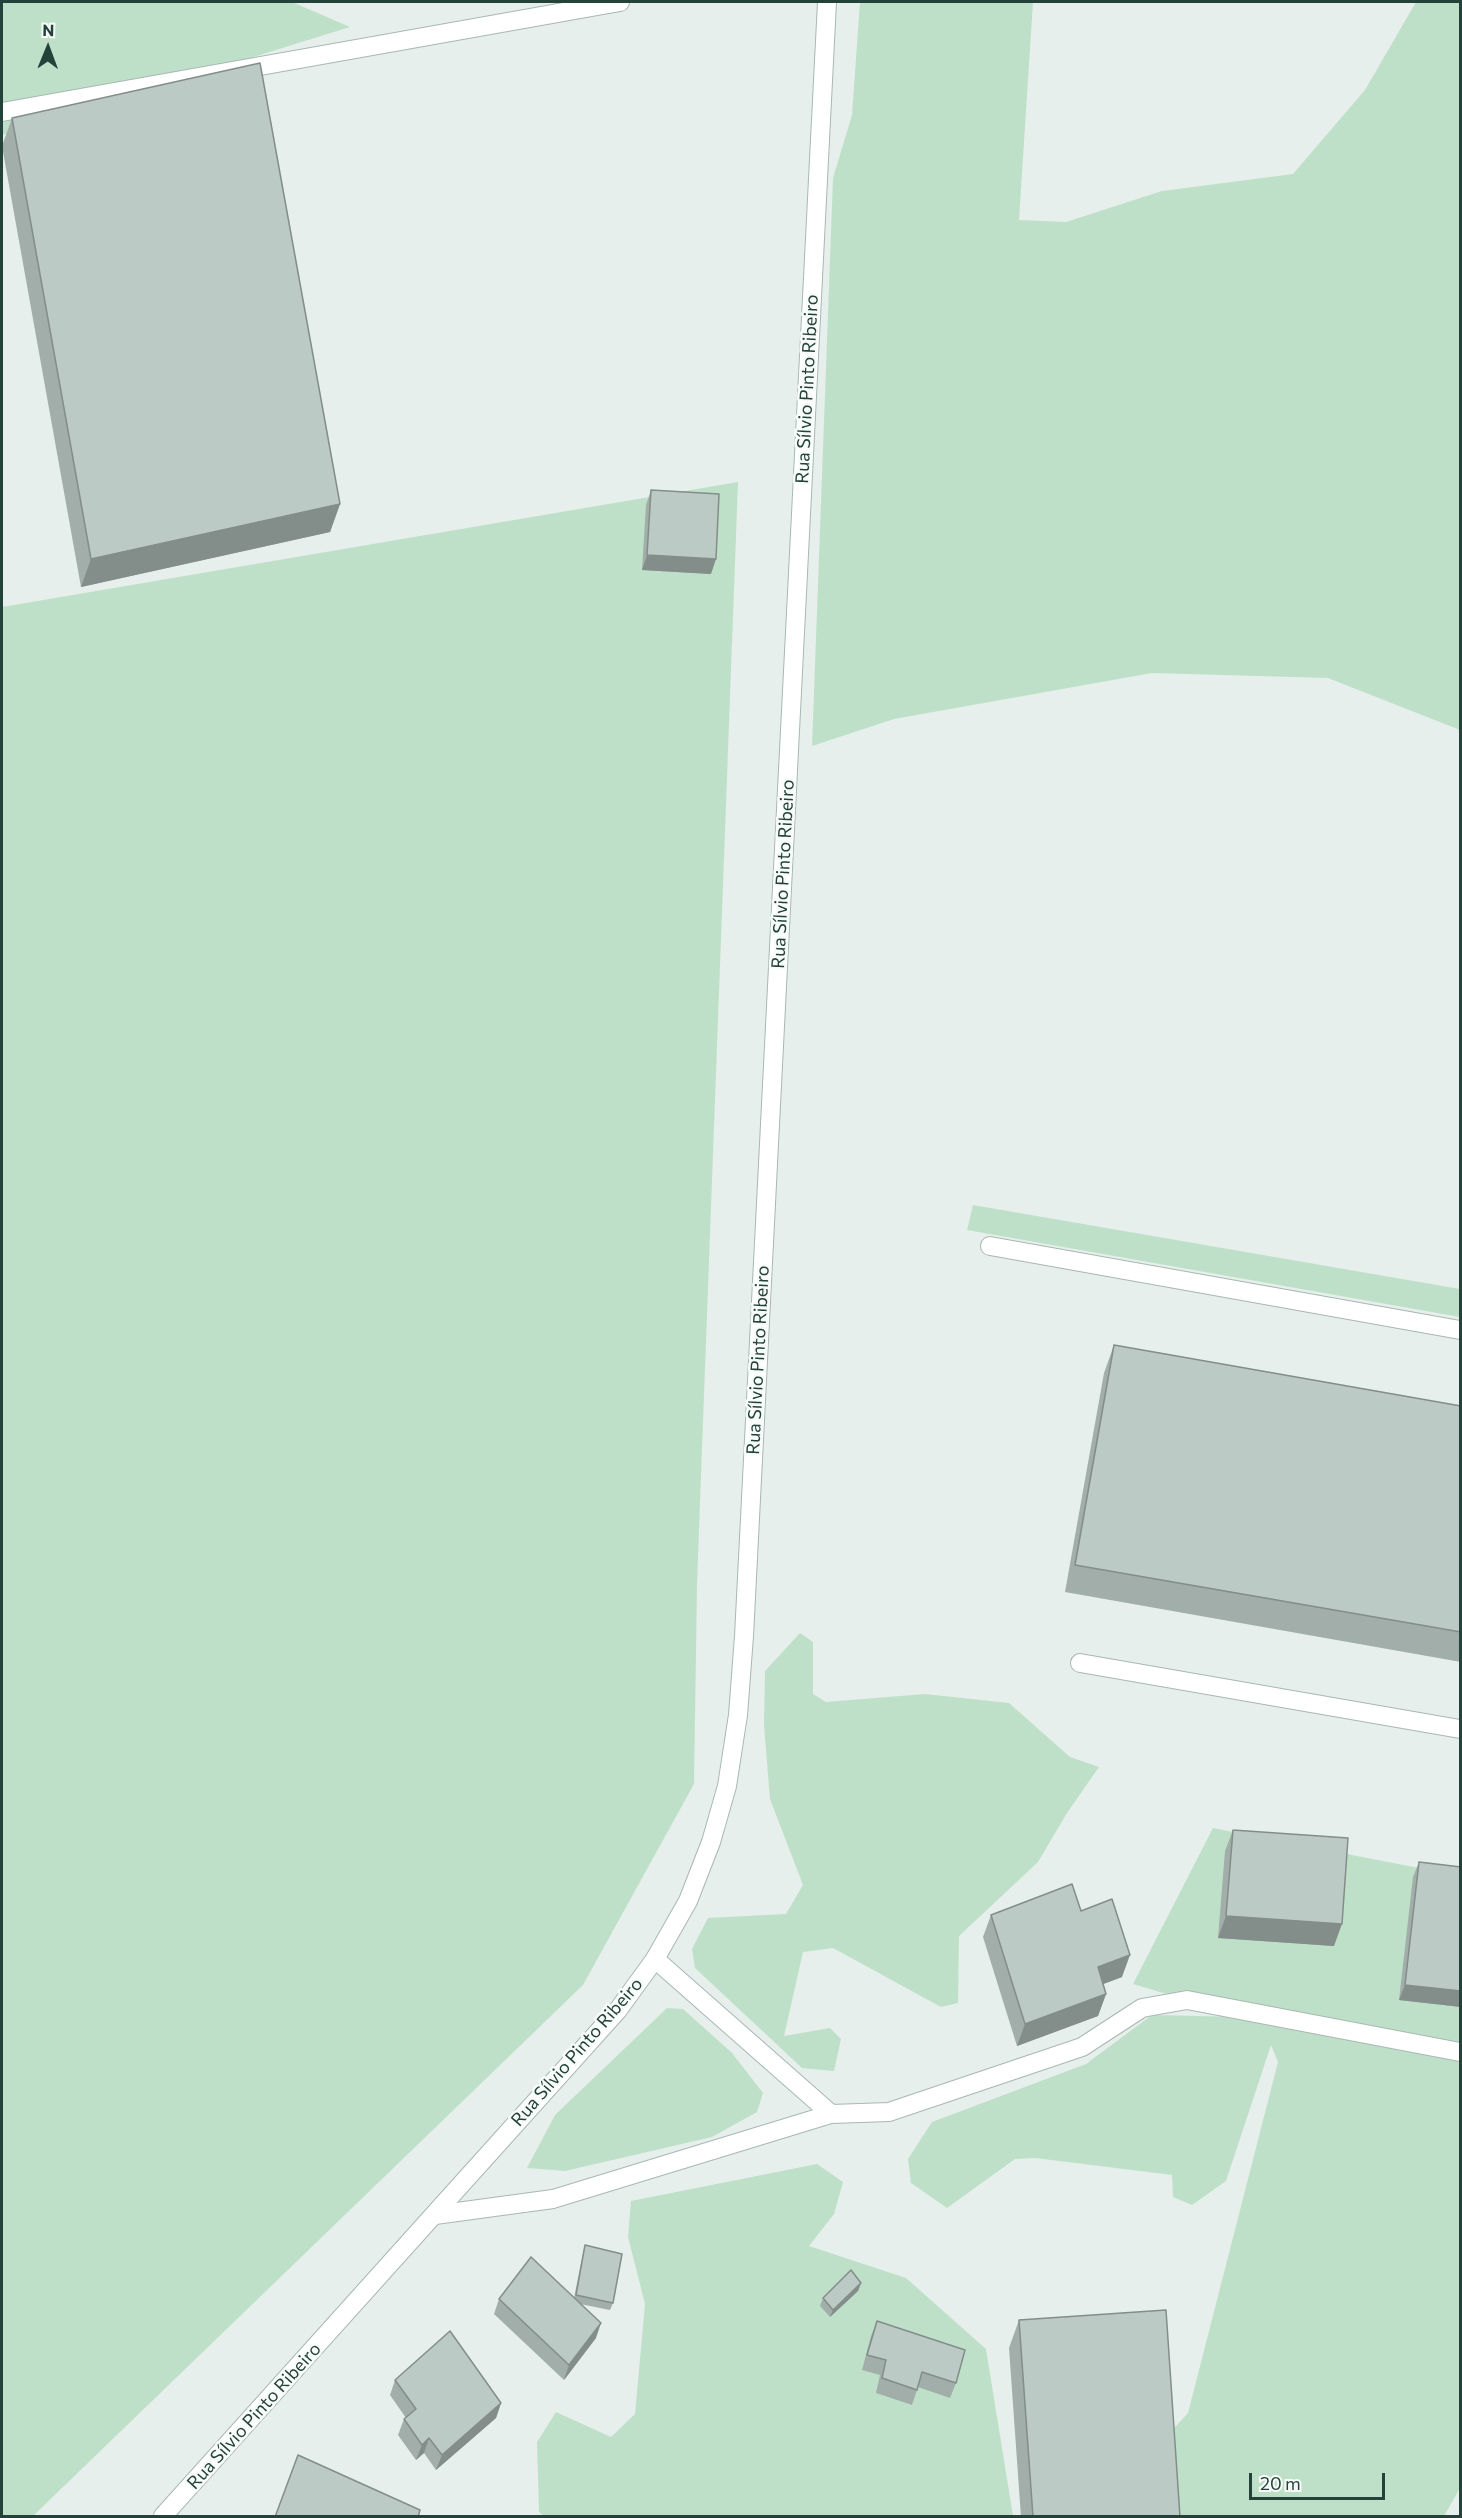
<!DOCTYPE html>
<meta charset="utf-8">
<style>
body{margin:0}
#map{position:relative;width:1462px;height:2518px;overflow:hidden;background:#e6efeb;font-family:Commissioner,sans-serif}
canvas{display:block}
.frame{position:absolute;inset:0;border:3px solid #24423a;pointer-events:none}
.north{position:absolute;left:18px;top:18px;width:60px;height:60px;-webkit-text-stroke:4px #f7fbf9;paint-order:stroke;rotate:1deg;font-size:16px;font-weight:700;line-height:24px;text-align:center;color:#24423a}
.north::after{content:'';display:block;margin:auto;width:21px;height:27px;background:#24423a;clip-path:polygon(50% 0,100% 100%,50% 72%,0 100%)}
.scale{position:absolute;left:1249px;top:2473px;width:136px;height:27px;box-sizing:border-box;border:3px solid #24423a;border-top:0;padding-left:8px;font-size:18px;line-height:21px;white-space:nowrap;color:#24423a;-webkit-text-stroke:4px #f7fbf9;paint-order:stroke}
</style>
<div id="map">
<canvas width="1462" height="2518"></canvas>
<div class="frame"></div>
<div class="north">N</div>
<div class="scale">20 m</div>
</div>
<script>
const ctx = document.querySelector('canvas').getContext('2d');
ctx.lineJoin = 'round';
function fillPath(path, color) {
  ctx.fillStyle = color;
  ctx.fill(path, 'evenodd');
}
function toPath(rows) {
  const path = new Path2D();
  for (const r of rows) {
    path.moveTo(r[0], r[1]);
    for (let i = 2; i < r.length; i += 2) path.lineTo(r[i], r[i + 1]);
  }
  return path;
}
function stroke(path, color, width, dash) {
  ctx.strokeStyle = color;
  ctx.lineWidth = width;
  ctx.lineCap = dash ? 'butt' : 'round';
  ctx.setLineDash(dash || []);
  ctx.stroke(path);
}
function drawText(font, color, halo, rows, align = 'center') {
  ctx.font = font + ' Commissioner,sans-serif';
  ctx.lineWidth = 5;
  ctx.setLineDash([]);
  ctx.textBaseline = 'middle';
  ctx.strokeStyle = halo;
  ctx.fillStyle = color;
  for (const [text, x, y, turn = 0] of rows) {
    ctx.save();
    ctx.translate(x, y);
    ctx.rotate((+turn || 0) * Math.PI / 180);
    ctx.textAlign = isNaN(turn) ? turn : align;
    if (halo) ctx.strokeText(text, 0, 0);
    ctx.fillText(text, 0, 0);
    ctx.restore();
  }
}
fillPath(toPath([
 [2,2,292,2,350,27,2,135],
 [860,2,1033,2,1019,220,1066,222,1162,191,1293,174,1365,90,1416,2,1460,2,1460,730,1328,678,1152,673,894,719,812,746,833,178,852,115],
 [738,482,697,1583,694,1784,583,1985,33,2516,2,2516,2,607],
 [973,1205,1460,1289,1460,1317,967,1230],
 [800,1633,813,1642,813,1694,826,1702,925,1694,1009,1703,1070,1757,1099,1767,1067,1813,1038,1862,959,1936,958,2003,941,2007,833,1948,803,1952,784,2036,830,2028,841,2039,834,2071,802,2068,695,1968,692,1949,708,1918,786,1914,803,1885,770,1799,764,1725,765,1671],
 [1213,1828,1460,1876,1460,2488,1444,2516,1168,2516,1163,2440,1188,2413,1278,2062,1271,2045,1226,2181,1192,2205,1173,2197,1172,2175,1035,2158,1015,2159,947,2208,911,2183,908,2159,932,2122,1086,2064,1152,2015,1244,2017,1133,1984],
 [667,2008,683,2009,732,2053,763,2093,757,2112,712,2137,565,2171,527,2168,555,2115],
 [817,2164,843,2182,834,2214,809,2246,906,2278,986,2349,1013,2516,544,2516,539,2512,537,2442,556,2412,611,2437,635,2414,645,2304,628,2237,631,2201]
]), '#bfe0c8');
const service = toPath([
 [2,112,620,2],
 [990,1246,1460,1330],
 [1080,1663,1460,1729],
 [655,1959,831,2114],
 [435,2215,553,2199,831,2114,889,2112,1082,2047,1142,2008,1187,2000,1460,2052]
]);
const tertiary = toPath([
 [163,2516,618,2010,655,1959,688,1901,711,1842,727,1786,738,1715,744,1636,827,2]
]);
stroke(service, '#a8b8b2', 20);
stroke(tertiary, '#a8b8b2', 20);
stroke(service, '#fff', 18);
stroke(tertiary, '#fff', 18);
fillPath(toPath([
 [12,118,340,504,330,532,81,587,2,146],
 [651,490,711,574,642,570,646,505],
 [1114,1345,1461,1406,1461,1662,1065,1592,1104,1373],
 [1233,1830,1334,1946,1218,1938,1225,1851],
 [1419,1862,1461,1867,1461,2007,1399,2000,1413,1877],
 [1081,1911,1122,1977,1103,1984,1106,1994,1098,2016,1017,2046,983,1937,991,1915],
 [585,2245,613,2303,610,2310,580,2304,596,2338,564,2380,494,2314,499,2299,574,2298,583,2253],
 [861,2283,858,2291,830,2317,820,2306,823,2298],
 [1019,2320,1180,2517,1021,2517,1009,2348],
 [877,2321,956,2383,950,2398,918,2387,912,2405,876,2393,880,2375,862,2370,871,2336],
 [395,2380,501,2403,496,2418,436,2470,424,2453,416,2460,398,2435,404,2419,406,2418,390,2395]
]), '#a1aea9');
fillPath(toPath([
 [340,504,330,532,81,587,91,559],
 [647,555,716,559,711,574,642,570],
 [1226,1916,1342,1924,1334,1946,1218,1938],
 [1130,1955,1122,1977,1090,1989,1098,1967],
 [1405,1985,1461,1991,1461,2007,1399,2000],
 [1106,1994,1098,2016,1017,2046,1025,2024],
 [861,2283,858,2291,830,2317,833,2310],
 [601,2323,596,2338,564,2380,569,2365],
 [501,2403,496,2418,436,2470,442,2455],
 [429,2438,424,2453,416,2460,422,2445]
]), '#838d89');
const building = toPath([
 [260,63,340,504,91,559,12,118,260,63],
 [651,490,719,494,716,559,647,555,651,490],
 [1114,1345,1461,1406,1461,1632,1075,1565,1114,1345],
 [1233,1830,1348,1838,1342,1924,1226,1916,1233,1830],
 [1419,1862,1461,1867,1461,1991,1405,1985,1419,1862],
 [1072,1884,1081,1911,1112,1899,1130,1955,1098,1967,1106,1994,1025,2024,991,1915,1072,1884],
 [585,2245,622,2254,613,2303,576,2295,585,2245],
 [531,2257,601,2323,569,2365,499,2299,531,2257],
 [851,2270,861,2283,833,2310,823,2298,851,2270],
 [1166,2310,1180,2517,1033,2517,1019,2320,1166,2310],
 [877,2321,965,2350,956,2383,922,2372,917,2390,882,2378,886,2360,867,2355,877,2321],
 [450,2331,501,2403,442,2455,429,2438,422,2445,404,2419,416,2409,395,2380,450,2331],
 [298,2455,420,2510,418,2517,275,2517,298,2455]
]);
fillPath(building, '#bbcac4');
stroke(building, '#838d89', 1.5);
drawText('18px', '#24423a', '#f7fbf9', [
 ["Rua Sílvio Pinto Ribeiro",807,389,-87],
 ["Rua Sílvio Pinto Ribeiro",783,874,-87],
 ["Rua Sílvio Pinto Ribeiro",758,1360,-87],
 ["Rua Sílvio Pinto Ribeiro",577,2052,-49],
 ["Rua Sílvio Pinto Ribeiro",254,2416,-48]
]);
</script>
